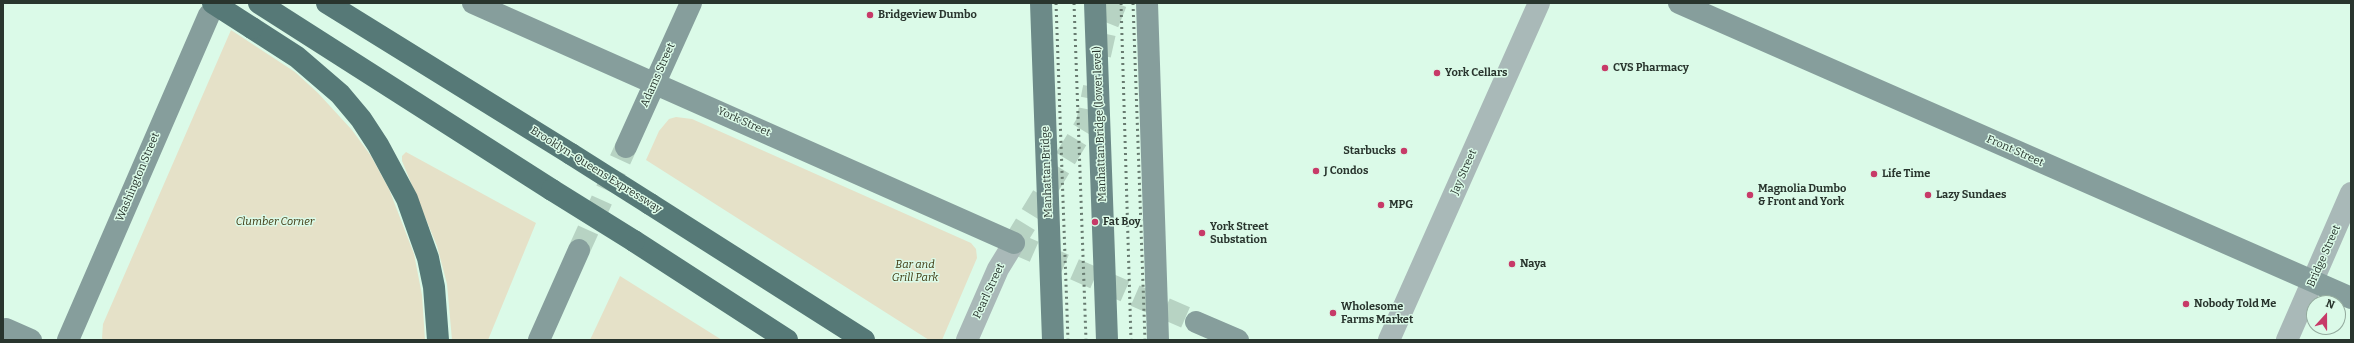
<!DOCTYPE html>
<style>
body{margin:0}
#map{position:relative;width:2354px;height:343px;overflow:hidden;background:#dbfae8;font-family:Bitter,serif}
canvas{display:block}
.frame{position:absolute;inset:0;border:4px solid #29352e;pointer-events:none}
.north{position:absolute;left:2306px;top:295px;width:40px;height:40px;box-sizing:border-box;background:#dbfae8;border:1px solid #94ab9e;border-radius:50%;rotate:21deg;font-size:11px;font-weight:700;line-height:16px;text-align:center;color:#29352e}
.north::after{content:'';display:block;margin:auto;width:14px;height:18px;background:#c73a68;clip-path:polygon(50% 0,100% 100%,50% 72%,0 100%)}
</style>
<div id="map">
<canvas width="2354" height="343"></canvas>
<div class="frame"></div>
<div class="north">N</div>
</div>
<script>
const ctx = document.querySelector('canvas').getContext('2d');
ctx.lineJoin = 'round';
function fillPath(path, color) {
  ctx.fillStyle = color;
  ctx.fill(path, 'evenodd');
}
function toPath(rows) {
  const path = new Path2D();
  for (const r of rows) {
    path.moveTo(r[0], r[1]);
    for (let i = 2; i < r.length; i += 2) path.lineTo(r[i], r[i + 1]);
  }
  return path;
}
function stroke(path, color, width, dash) {
  ctx.strokeStyle = color;
  ctx.lineWidth = width;
  ctx.lineCap = dash ? 'butt' : 'round';
  ctx.setLineDash(dash || []);
  ctx.stroke(path);
}
function drawText(font, color, halo, rows, align = 'center') {
  ctx.font = font + ' Bitter,serif';
  ctx.lineWidth = 3;
  ctx.setLineDash([]);
  ctx.textBaseline = 'middle';
  ctx.strokeStyle = halo;
  ctx.fillStyle = color;
  for (const [text, x, y, turn = 0] of rows) {
    ctx.save();
    ctx.translate(x, y);
    ctx.rotate((+turn || 0) * Math.PI / 180);
    ctx.textAlign = isNaN(turn) ? turn : align;
    if (halo) ctx.strokeText(text, 0, 0);
    ctx.fillText(text, 0, 0);
    ctx.restore();
  }
}
fillPath(toPath([
 [231,30,295,72,318,93,352,130,371,156,389,189,414,254,422,295,425,340,103,340,102,338,103,324],
 [676,117,692,119,971,243,976,249,977,258,942,340,929,340,646,160,659,131,669,119],
 [406,152,536,223,488,340,452,340,447,284,437,246,402,161,402,156],
 [620,276,722,340,590,340]
]), '#e5e1c8');
stroke(toPath([
 [1100,55,1106,28,1116,3],
 [1014,243,1087,123,1094,87]
]), '#b7d3c3', 22, [22, 11]);
stroke(toPath([
 [1014,243,1196,322],
 [579,250,626,147]
]), '#b7d3c3', 22, [22, 11]);
stroke(toPath([
 [967,340,998,269,1014,243],
 [1389,340,1539,3],
 [2287,340,2351,193]
]), '#a9b9b8', 22);
stroke(toPath([
 [473,3,1014,243],
 [1679,3,2351,298],
 [626,147,691,3],
 [1196,322,1238,340],
 [6,329,31,340],
 [68,340,209,15],
 [539,340,579,250]
]), '#869e9c', 22);
stroke(toPath([
 [259,3,552,190],
 [327,3,571,154],
 [252,28,297,57,340,94,361,119,378,145,407,199,428,258,434,287,438,340],
 [650,204,864,340],
 [634,241,787,340]
]), '#567977', 22);
stroke(toPath([
 [1056,3,1068,340],
 [1074,3,1086,340],
 [1121,3,1131,340],
 [1133,3,1145,340]
]), '#687b70', 3, [2, 4]);
stroke(toPath([
 [1147,3,1158,340]
]), '#869e9c', 22);
stroke(toPath([
 [1041,3,1053,340],
 [1095,3,1107,340]
]), '#6c8a88', 22);
stroke(toPath([
 [213,3,252,28],
 [571,154,650,204],
 [552,190,634,241]
]), '#567977', 22);
for (const [x, y, r, color] of [
 [870,15,4,"#c73a68"],
 [1605,68,4,"#c73a68"],
 [1437,73,4,"#c73a68"],
 [1404,151,4,"#c73a68"],
 [1316,171,4,"#c73a68"],
 [1874,174,4,"#c73a68"],
 [1750,195,4,"#c73a68"],
 [1928,195,4,"#c73a68"],
 [1381,205,4,"#c73a68"],
 [1095,222,4,"#c73a68"],
 [1202,233,4,"#c73a68"],
 [1512,264,4,"#c73a68"],
 [2186,304,4,"#c73a68"],
 [1333,313,4,"#c73a68"]
]) {
  const dot = new Path2D();
  dot.arc(x, y, r, 0, 2 * Math.PI);
  ctx.fillStyle = color;
  ctx.fill(dot);
  stroke(dot, '#dbfae8', 1.5);
}
drawText('bold 11px', '#29352e', '#dbfae8', [
 ["Bridgeview Dumbo",878,15],
 ["CVS Pharmacy",1613,68],
 ["York Cellars",1445,73],
 ["Starbucks",1396,151,"right"],
 ["J Condos",1324,171],
 ["Life Time",1882,174],
 ["Magnolia Dumbo",1758,189],
 ["& Front and York",1758,202],
 ["Lazy Sundaes",1936,195],
 ["MPG",1389,205],
 ["Fat Boy",1103,222],
 ["York Street",1210,227],
 ["Substation",1210,240],
 ["Naya",1520,264],
 ["Nobody Told Me",2194,304],
 ["Wholesome",1341,307],
 ["Farms Market",1341,320]
], 'left');
drawText('11px', '#29352e', '#dbfae8', [
 ["Adams Street",658,75,-66],
 ["York Street",744,122,24],
 ["Manhattan Bridge (lower level)",1100,124,-92],
 ["Front Street",2015,151,24],
 ["Brooklyn-Queens Expressway",596,170,32],
 ["Manhattan Bridge",1047,172,-92],
 ["Jay Street",1464,172,-66],
 ["Washington Street",138,177,-67],
 ["Bridge Street",2324,256,-66],
 ["Pearl Street",989,291,-65]
]);
drawText('italic 11px', '#3e360d', '#dbfae8', [
 ["Clumber Corner",275,222],
 ["Bar and",915,265],
 ["Grill Park",915,278]
]);
</script>
